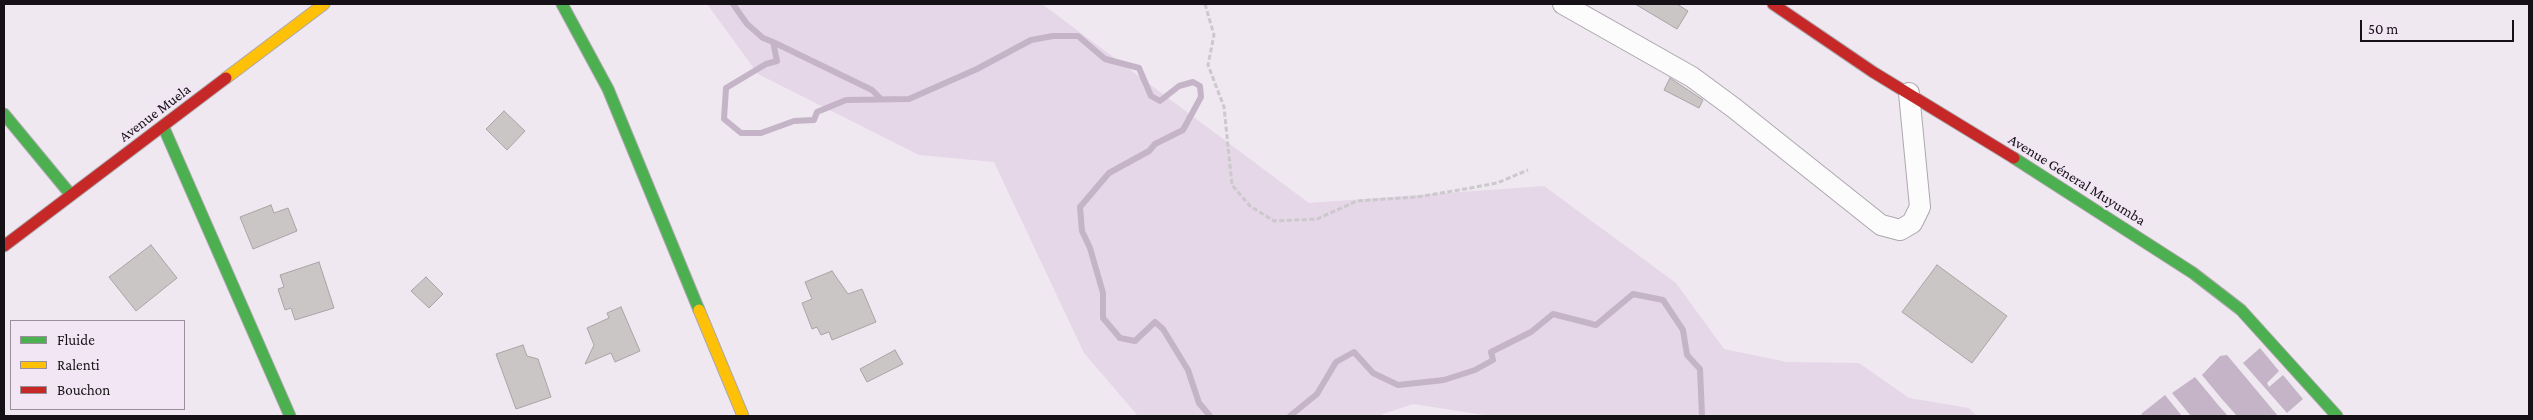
<!DOCTYPE html>
<meta charset="utf-8">
<style>
body{margin:0}
#map{position:relative;width:2533px;height:420px;overflow:hidden;background:#efe8f0;font-family:"Crimson Pro",serif}
canvas{display:block}
.frame{position:absolute;inset:0;border:5px solid #151116;pointer-events:none}
.legend{position:absolute;left:10px;top:320px;width:175px;height:90px;box-sizing:border-box;background:#f2e5f4;border:1px solid #9a909b;margin:0;padding:6px 9px;list-style:none;font-size:15px;color:#151116}
.legend li{display:flex;align-items:center;gap:10px;height:25px}
.legend b{width:25px;border:1px solid #9a909b}
.scale{position:absolute;left:2360px;top:20px;width:154px;height:22px;box-sizing:border-box;border:2px solid #151116;border-top:0;padding-left:6px;font-size:15px;line-height:18px;white-space:nowrap;color:#151116;-webkit-text-stroke:4px #f2e5f4;paint-order:stroke}
</style>
<div id="map">
<canvas width="2533" height="420"></canvas>
<div class="frame"></div>
<ul class="legend">
<li><b style="height:6px;background:#4caf50"></b>Fluide</li>
<li><b style="height:6px;background:#ffc107"></b>Ralenti</li>
<li><b style="height:6px;background:#c62828"></b>Bouchon</li>
</ul>
<div class="scale">50 m</div>
</div>
<script>
const ctx = document.querySelector('canvas').getContext('2d');
ctx.lineJoin = 'round';
function fillPath(path, color) {
  ctx.fillStyle = color;
  ctx.fill(path, 'evenodd');
}
function toPath(rows) {
  const path = new Path2D();
  for (const r of rows) {
    path.moveTo(r[0], r[1]);
    for (let i = 2; i < r.length; i += 2) path.lineTo(r[i], r[i + 1]);
  }
  return path;
}
function stroke(path, color, width, dash) {
  ctx.strokeStyle = color;
  ctx.lineWidth = width;
  ctx.lineCap = dash ? 'butt' : 'round';
  ctx.setLineDash(dash || []);
  ctx.stroke(path);
}
function drawText(font, color, halo, rows, align = 'center') {
  ctx.font = font + ' "Crimson Pro",serif';
  ctx.lineWidth = 5;
  ctx.setLineDash([]);
  ctx.textBaseline = 'middle';
  ctx.strokeStyle = halo;
  ctx.fillStyle = color;
  for (const [text, x, y, turn = 0] of rows) {
    ctx.save();
    ctx.translate(x, y);
    ctx.rotate((+turn || 0) * Math.PI / 180);
    ctx.textAlign = isNaN(turn) ? turn : align;
    if (halo) ctx.strokeText(text, 0, 0);
    ctx.fillText(text, 0, 0);
    ctx.restore();
  }
}
fillPath(toPath([
 [707,4,1042,4,1309,203,1544,186,1676,283,1724,349,1787,362,1859,363,1909,398,1969,408,1977,416,1491,416,1413,404,1377,416,1138,416,1084,353,994,162,919,155,758,74]
]), '#e5d6e8');
fillPath(toPath([
 [2260,348,2279,371,2267,383,2269,387,2283,375,2303,399,2287,413,2243,363],
 [2227,355,2278,416,2237,416,2221,398,2202,375,2220,356],
 [2195,377,2219,406,2228,416,2190,415,2172,393],
 [2165,395,2182,416,2143,416,2141,414]
]), '#c5b3c8');
stroke(toPath([
 [733,4,747,24,763,38,773,42,777,61,766,64,726,88,724,119,741,133,761,133,794,121,814,120,817,112,846,100,909,99,977,69,1031,40,1053,36,1078,36,1105,59,1139,68,1151,96,1160,101,1179,86,1193,82,1200,86,1201,97,1183,130,1155,144,1149,151,1109,173,1080,207,1082,231,1090,248,1103,293,1103,318,1120,338,1135,341,1155,322,1163,329,1188,370,1199,403,1210,416],
 [773,42,872,90,881,99],
 [1290,416,1317,394,1336,362,1354,352,1373,373,1398,385,1444,380,1475,370,1493,360,1491,352,1531,332,1553,314,1596,325,1633,294,1663,300,1683,330,1687,355,1700,369,1702,416]
]), '#c5b3c8', 6);
const building = toPath([
 [1635,4,1677,4,1688,11,1677,29,1635,4],
 [1670,78,1703,100,1699,108,1664,90,1670,78],
 [504,111,525,131,507,150,486,129,504,111],
 [271,205,274,213,288,208,297,231,253,249,240,217,271,205],
 [151,245,177,278,136,311,109,277,151,245],
 [319,262,334,308,295,320,291,308,285,310,278,289,284,287,280,275,319,262],
 [1937,265,2007,316,1972,363,1902,312,1937,265],
 [832,271,848,294,862,289,876,322,832,340,829,332,821,335,817,327,812,329,802,303,812,299,805,282,832,271],
 [426,277,443,294,429,308,411,291,426,277],
 [621,307,640,351,615,362,611,353,585,364,594,345,587,328,609,318,607,313,621,307],
 [523,345,527,356,538,359,551,397,516,409,496,354,523,345],
 [895,350,903,364,867,382,860,369,895,350]
]);
fillPath(building, '#cac6c6');
stroke(building, '#a8a4a5', 1);
const street = toPath([
 [1563,4,1692,77,1734,108,1881,225,1900,230,1912,223,1920,207,1909,93]
]);
const fast = toPath([
 [562,4,608,89,699,310],
 [4,114,71,195],
 [163,126,290,416],
 [2014,158,2193,273,2241,310,2337,416]
]);
const slow = toPath([
 [226,78,324,4],
 [699,310,743,416]
]);
const jam = toPath([
 [1773,4,1873,72,2014,158],
 [4,246,226,78]
]);
stroke(street, '#aca7ad', 22);
stroke(fast, '#aca7ad', 13);
stroke(slow, '#aca7ad', 13);
stroke(jam, '#aca7ad', 13);
stroke(toPath([
 [1205,4,1214,35,1208,65,1224,107,1232,185,1250,206,1274,221,1317,219,1357,201,1417,197,1465,189,1497,183,1528,170]
]), '#cbc9cb', 3, [5, 2.5]);
stroke(street, '#fdfcfd', 20);
stroke(fast, '#4caf50', 11);
stroke(slow, '#ffc107', 11);
stroke(jam, '#c62828', 11);
drawText('15px', '#151116', '#f2e5f4', [
 ["Avenue Muela",155,113,-37],
 ["Avenue Géneral Muyumba",2077,180,32]
]);
</script>
